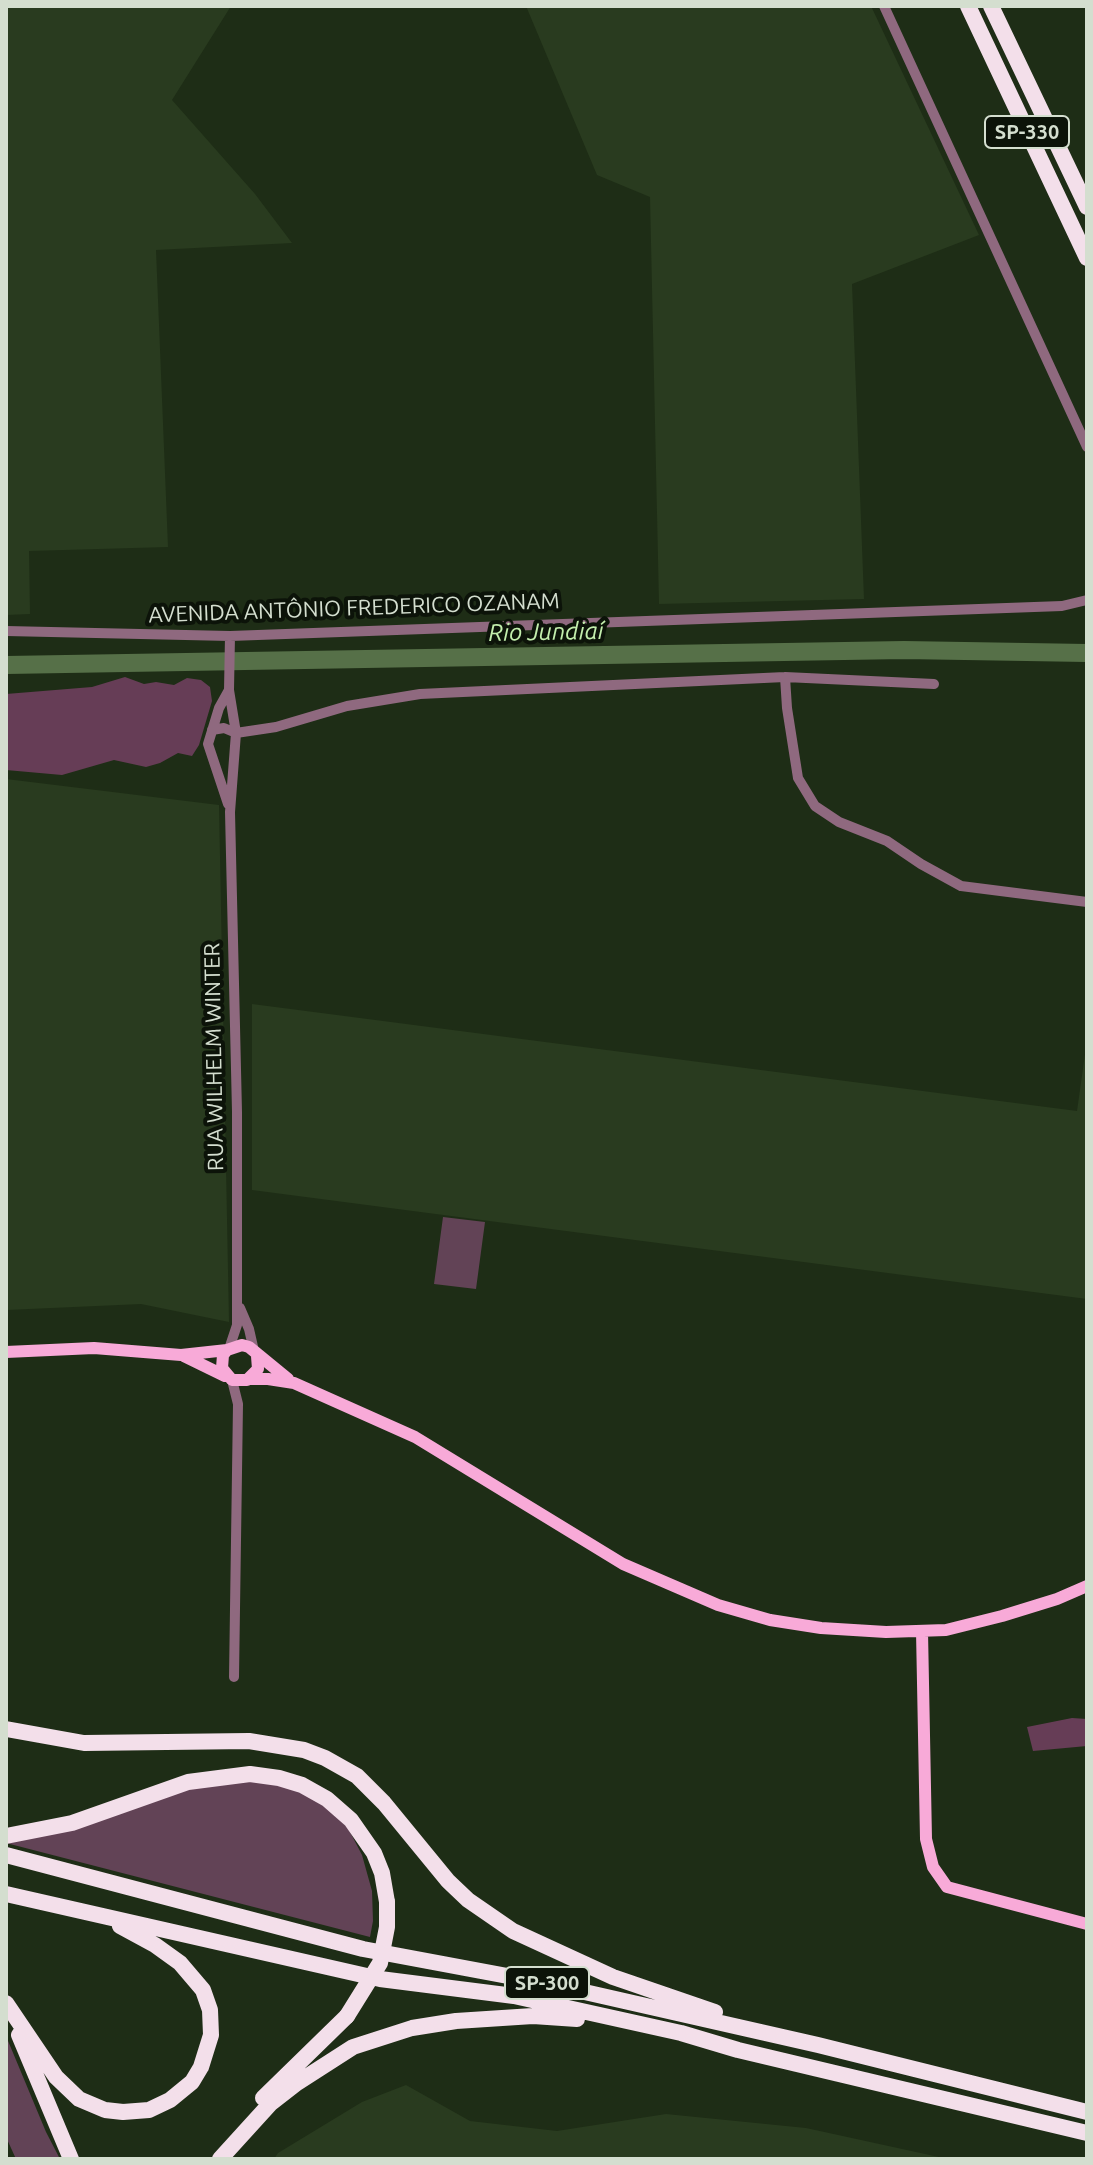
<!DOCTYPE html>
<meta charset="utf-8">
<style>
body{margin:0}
#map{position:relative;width:1093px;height:2165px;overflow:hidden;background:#1e2d16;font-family:Ubuntu,sans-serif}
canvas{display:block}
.frame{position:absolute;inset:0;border:8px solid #d4decf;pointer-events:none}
</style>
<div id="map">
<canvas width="1093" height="2165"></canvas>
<div class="frame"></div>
</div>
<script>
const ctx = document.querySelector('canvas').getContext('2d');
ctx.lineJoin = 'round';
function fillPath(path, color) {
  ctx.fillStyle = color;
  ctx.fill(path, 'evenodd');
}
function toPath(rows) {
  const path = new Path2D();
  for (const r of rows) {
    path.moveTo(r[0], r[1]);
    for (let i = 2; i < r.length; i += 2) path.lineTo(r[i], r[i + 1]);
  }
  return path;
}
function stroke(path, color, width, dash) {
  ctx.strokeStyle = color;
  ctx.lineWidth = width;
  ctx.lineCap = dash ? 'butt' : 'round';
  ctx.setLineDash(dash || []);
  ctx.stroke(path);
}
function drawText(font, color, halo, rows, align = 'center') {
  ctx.font = font + ' Ubuntu,sans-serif';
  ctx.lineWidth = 8;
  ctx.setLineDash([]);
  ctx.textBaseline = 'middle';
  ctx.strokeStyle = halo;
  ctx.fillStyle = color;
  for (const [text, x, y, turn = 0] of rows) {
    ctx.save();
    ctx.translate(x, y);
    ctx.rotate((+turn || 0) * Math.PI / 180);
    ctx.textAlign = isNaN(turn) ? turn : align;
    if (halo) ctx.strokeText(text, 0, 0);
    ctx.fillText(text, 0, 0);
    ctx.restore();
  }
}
fillPath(toPath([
 [6,6,231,6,172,100,255,194,292,243,156,250,168,547,29,551,30,614,6,615],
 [526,6,871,6,979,235,852,284,864,599,659,604,650,197,597,175],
 [6,779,219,805,229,1322,141,1304,6,1310],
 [252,1004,1077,1111,1087,1040,1087,1299,252,1190],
 [406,2085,470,2121,557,2131,666,2114,806,2128,948,2159,274,2159,278,2153,362,2102]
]), '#293b1f');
fillPath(toPath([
 [443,1217,485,1222,476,1289,434,1284],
 [260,1777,319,1798,348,1828,362,1855,372,1891,373,1921,370,1937,6,1843,172,1790],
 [6,2036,46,2132,60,2159,16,2159,6,2137]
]), '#624356');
fillPath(toPath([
 [125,677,144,684,156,682,174,685,187,678,201,680,210,687,212,701,199,745,192,756,178,753,160,763,146,767,114,760,62,775,6,770,6,694,92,687],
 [1072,1718,1087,1719,1087,1746,1033,1751,1027,1727]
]), '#663d56');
stroke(toPath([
 [6,665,904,650,1087,653]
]), '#567048', 18);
stroke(toPath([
 [884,6,1087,447],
 [6,631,230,636,1062,606,1087,600],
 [785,677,787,708,798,778,815,806,839,822,887,841,921,864,961,886,1087,902],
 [212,730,224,728,236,733,276,727,347,706,420,694,785,677,934,684],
 [228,804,208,744,219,708,229,690],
 [240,1308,249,1329,254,1351],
 [229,1349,237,1325,237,1112,230,812,236,733,229,690,230,636],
 [232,1380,238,1404,234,1677]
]), '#8f697f', 10);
stroke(toPath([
 [6,1352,94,1348,181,1355,227,1350],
 [184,1356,225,1376],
 [257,1356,258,1369,247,1380,232,1380,222,1368,223,1355,227,1350,242,1345,249,1347,288,1379],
 [249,1379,268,1379,294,1383,415,1437,623,1564,718,1605,770,1620,821,1628,886,1632,946,1630,1002,1616,1057,1599,1087,1586],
 [922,1631,926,1839,933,1867,947,1887,1087,1924]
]), '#f8aad8', 12);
stroke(toPath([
 [968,6,1087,258],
 [991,6,1087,207],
 [6,1729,84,1743,249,1741,304,1750,325,1758,357,1776,384,1803,448,1881,468,1900,513,1931,613,1977,715,2012],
 [6,1836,72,1823,188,1782,250,1774,279,1778,302,1785,327,1799,351,1820,374,1853,382,1873,387,1902],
 [6,1855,363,1949,545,1983,818,2045,1087,2112],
 [6,1894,380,1979,514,1996,681,2033,738,2050,1087,2133],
 [6,2003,56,2077,79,2099,105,2110,123,2112,149,2110,170,2100,192,2082,201,2067,211,2035,210,2010,203,1990,180,1963,155,1945,120,1926],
 [19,2035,71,2159],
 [263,2098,347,2016],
 [220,2159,270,2104,297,2083,353,2047,412,2028,456,2021,533,2016,577,2019]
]), '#f3dfea', 16);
stroke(toPath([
 [347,2016,380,1963,387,1927,387,1902]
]), '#f3dfea', 16);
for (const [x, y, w] of [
 [1027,132,84],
 [547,1983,84]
]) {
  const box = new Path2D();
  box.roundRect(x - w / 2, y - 16, w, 32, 6);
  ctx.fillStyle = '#0c1309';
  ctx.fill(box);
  stroke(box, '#d4decf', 2);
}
drawText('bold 20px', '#d4decf', null, [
 ["SP-330",1027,132],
 ["SP-300",547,1983]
]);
drawText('22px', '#d4decf', '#0c1309', [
 ["AVENIDA ANTÔNIO FREDERICO OZANAM",354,608,-2],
 ["RUA WILHELM WINTER",214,1057,-91]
]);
drawText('italic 24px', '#c3eead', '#0c1309', [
 ["Rio Jundiaí",546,632,-1]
]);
</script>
